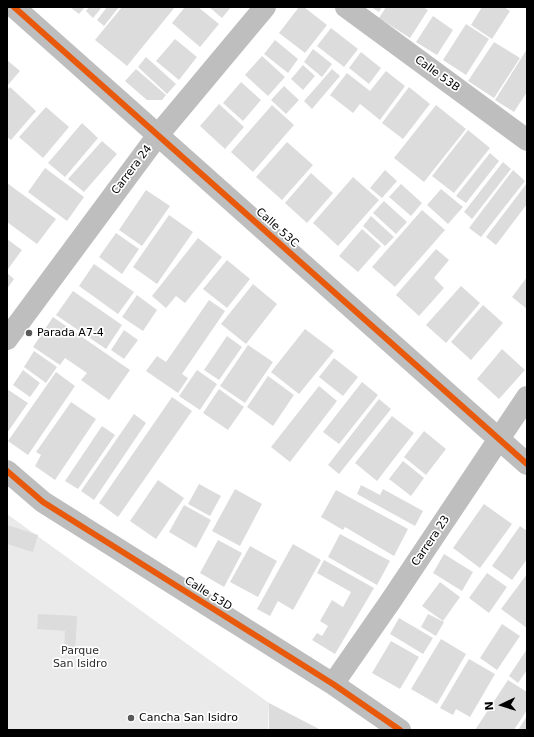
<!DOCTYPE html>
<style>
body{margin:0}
#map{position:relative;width:534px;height:737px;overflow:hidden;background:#fff;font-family:"DejaVu Sans",sans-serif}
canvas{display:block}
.frame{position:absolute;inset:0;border:8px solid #000;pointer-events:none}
.north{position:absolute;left:482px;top:685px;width:40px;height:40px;-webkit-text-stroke:3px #fff;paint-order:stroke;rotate:266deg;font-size:11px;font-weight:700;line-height:16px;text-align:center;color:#000}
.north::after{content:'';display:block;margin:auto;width:14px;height:18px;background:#000;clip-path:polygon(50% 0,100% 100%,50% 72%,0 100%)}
</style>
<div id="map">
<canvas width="534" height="737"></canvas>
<div class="frame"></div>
<div class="north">N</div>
</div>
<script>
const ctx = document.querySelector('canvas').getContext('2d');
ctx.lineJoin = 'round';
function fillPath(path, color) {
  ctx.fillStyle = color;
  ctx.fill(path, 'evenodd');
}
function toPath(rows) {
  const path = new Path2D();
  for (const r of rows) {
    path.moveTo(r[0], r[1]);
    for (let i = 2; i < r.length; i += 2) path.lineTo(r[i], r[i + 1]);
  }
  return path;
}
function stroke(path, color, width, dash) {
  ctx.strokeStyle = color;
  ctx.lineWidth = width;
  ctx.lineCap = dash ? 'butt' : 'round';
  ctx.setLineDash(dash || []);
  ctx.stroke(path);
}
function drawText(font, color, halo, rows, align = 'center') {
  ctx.font = font + ' "DejaVu Sans",sans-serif';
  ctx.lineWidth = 3.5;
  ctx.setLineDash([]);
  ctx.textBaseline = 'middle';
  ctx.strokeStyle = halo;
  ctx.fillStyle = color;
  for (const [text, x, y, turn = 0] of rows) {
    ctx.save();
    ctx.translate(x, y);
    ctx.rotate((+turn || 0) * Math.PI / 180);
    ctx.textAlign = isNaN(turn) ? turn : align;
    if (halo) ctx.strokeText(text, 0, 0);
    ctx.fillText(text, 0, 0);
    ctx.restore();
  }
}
fillPath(toPath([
 [7,514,269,703,268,730,7,730]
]), '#eaeaea');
fillPath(toPath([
 [70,7,85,7,79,14],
 [89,7,102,7,93,18,86,11],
 [107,7,119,7,104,26,97,20],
 [122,7,175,7,127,66,95,40],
 [185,7,198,7,219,24,200,47,172,23],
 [209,7,231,7,222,18],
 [299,7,304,7,327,25,305,53,279,33],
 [371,7,382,7,379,12],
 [386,7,423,7,428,10,410,38,379,18],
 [482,7,504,7,510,11,492,39,471,25],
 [433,16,453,30,437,55,416,42],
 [466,24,489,39,466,75,443,60],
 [331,28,358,49,344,67,317,46],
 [175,39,197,57,179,80,156,61],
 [275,40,298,59,288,73,264,54],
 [494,42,520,58,494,98,468,81],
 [313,49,332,64,322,77,304,62],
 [527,49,527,92,514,112,495,100],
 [361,52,381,68,369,84,349,68],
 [262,56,285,77,268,96,245,75],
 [146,57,176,84,167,94,138,67],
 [7,60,20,71,7,86],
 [303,65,315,76,303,90,291,79],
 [136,69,166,95,162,100,147,100,125,81],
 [332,69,340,76,312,109,304,101],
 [386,71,405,86,380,120,360,104,353,113,330,95,347,73,370,91],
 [241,82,261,100,243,121,223,103],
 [284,86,299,100,286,114,271,100],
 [10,87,36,111,11,140,7,137,7,90],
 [409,87,430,104,403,139,382,123],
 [219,104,244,127,225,149,200,126],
 [272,105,294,125,253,172,231,152],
 [436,105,466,129,424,182,394,158],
 [46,107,69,127,43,158,19,137],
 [82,123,98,138,65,177,48,163],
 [468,130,490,148,454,193,432,176],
 [102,141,117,154,84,192,68,179],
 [287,142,313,165,282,200,256,177],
 [490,153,499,161,466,203,456,196],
 [503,162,511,169,472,219,464,212],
 [45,168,84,197,67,221,28,192],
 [385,170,397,181,382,198,370,188],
 [513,170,525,181,481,237,469,228],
 [311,173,333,193,307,223,285,203],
 [353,177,379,200,338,246,313,223],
 [7,183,56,219,37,244,7,222],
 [527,183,527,204,496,245,486,237],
 [401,184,422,203,411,216,389,197],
 [441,189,463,207,448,224,427,205],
 [146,190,170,206,142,246,119,230],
 [384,201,407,222,396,234,373,213],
 [422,210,445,230,395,287,372,267],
 [169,215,193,232,157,284,133,267],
 [371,216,394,237,385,246,363,226],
 [362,229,381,246,358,272,339,256],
 [116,233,139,249,122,274,99,257],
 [198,238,222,257,185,303,176,296,166,308,152,296],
 [7,239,22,250,8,269,7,268],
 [436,249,449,260,434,278,444,288,419,316,396,295],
 [227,260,250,279,227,308,203,289],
 [94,264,134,292,118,314,79,286],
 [7,273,14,279,7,289],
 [527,277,527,309,512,297],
 [253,284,277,304,246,344,221,324],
 [461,286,480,303,446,343,426,325],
 [73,291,122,325,106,349,56,315],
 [137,295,157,310,143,331,122,317],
 [209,300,225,311,182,374,188,378,178,393,146,371,157,356,166,362],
 [483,305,503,323,471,360,451,342],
 [53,317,130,370,109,400,81,380,87,373,65,358,60,365,33,347],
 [305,329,334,351,299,394,271,372],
 [124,330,138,340,124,359,111,350],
 [227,336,242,347,219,380,204,370],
 [248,345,273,362,245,403,220,386],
 [502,349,525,370,499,399,477,379],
 [34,351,57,367,46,383,24,367],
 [334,358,358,377,343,396,319,377],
 [23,370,40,383,30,397,13,385],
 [197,370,217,384,200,410,179,396],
 [56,372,75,386,28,455,8,441],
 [268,376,294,395,273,426,247,407],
 [362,382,378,395,339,444,323,432],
 [319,386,337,401,290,462,271,447],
 [7,389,28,403,7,433],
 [219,389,244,407,228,430,203,413],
 [172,397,192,411,118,517,99,503],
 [379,399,391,409,339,474,328,465],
 [71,402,96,419,55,480,35,466,41,455,36,452],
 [134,414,146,423,94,500,81,491],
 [392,416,414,433,377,481,355,463],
 [102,426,115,435,78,489,65,481],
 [424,431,446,449,426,475,404,457],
 [403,461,424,478,411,496,389,479],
 [158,480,184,498,156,539,130,521],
 [199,484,221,496,210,516,188,504],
 [361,485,380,495,383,489,423,511,415,526,357,494],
 [235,489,262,504,240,546,212,531],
 [336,490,408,529,394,556,345,527,343,530,321,517],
 [484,504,512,524,480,568,453,548],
 [184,505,211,520,196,548,169,532],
 [7,525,38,535,33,552,7,544],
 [520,526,527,531,527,559,512,580,492,566],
 [340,534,390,561,377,585,328,557],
 [218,540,242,553,224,587,200,573],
 [293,544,321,560,293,610,278,601,270,616,257,609],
 [250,546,277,561,258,597,230,582],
 [444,554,473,572,462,591,433,573],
 [324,560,374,588,335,654,312,640,317,633,322,636,328,626,320,621,332,600,343,607,351,592,317,573],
 [487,573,507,587,489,613,469,598],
 [527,574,527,628,501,609],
 [440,582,460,597,443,621,422,606],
 [38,614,77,616,75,652,64,651,65,631,37,629],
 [428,614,444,622,436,636,421,627],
 [399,618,433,638,423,654,390,634],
 [502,624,520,636,497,670,480,658],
 [441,639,466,654,437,704,411,689],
 [391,641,419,657,400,689,372,673],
 [527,649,527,670,518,683,509,676],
 [469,659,495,674,470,717,456,709,453,715,440,708],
 [508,680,527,692,527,710,514,730,475,730],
 [269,703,321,730,269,730],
 [527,716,527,730,518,730]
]), '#dcdcdc');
stroke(toPath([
 [14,7,527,464],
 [346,7,527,140],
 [7,339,158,135,265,7],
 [7,471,43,502,333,684,400,730],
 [333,684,390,602,527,397]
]), '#bebebe', 22);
stroke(toPath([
 [14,7,527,464],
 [7,471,43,502,333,684,400,730]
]), '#e8590c', 6);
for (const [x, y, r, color] of [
 [29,333,4,"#595959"],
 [131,718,4,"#595959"]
]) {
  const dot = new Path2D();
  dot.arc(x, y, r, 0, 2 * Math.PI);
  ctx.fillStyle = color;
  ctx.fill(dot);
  stroke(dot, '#fff', 1.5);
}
drawText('11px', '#000', '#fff', [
 ["Calle 53B",437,74,36],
 ["Carrera 24",132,170,-53],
 ["Calle 53C",277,228,42],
 ["Carrera 23",431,541,-56],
 ["Calle 53D",208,594,32]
]);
drawText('11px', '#000', '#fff', [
 ["Parada A7-4",37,333],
 ["Cancha San Isidro",139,718]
], 'left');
drawText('11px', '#2f2f2f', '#fff', [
 ["Parque",80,651],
 ["San Isidro",80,664]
]);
</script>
